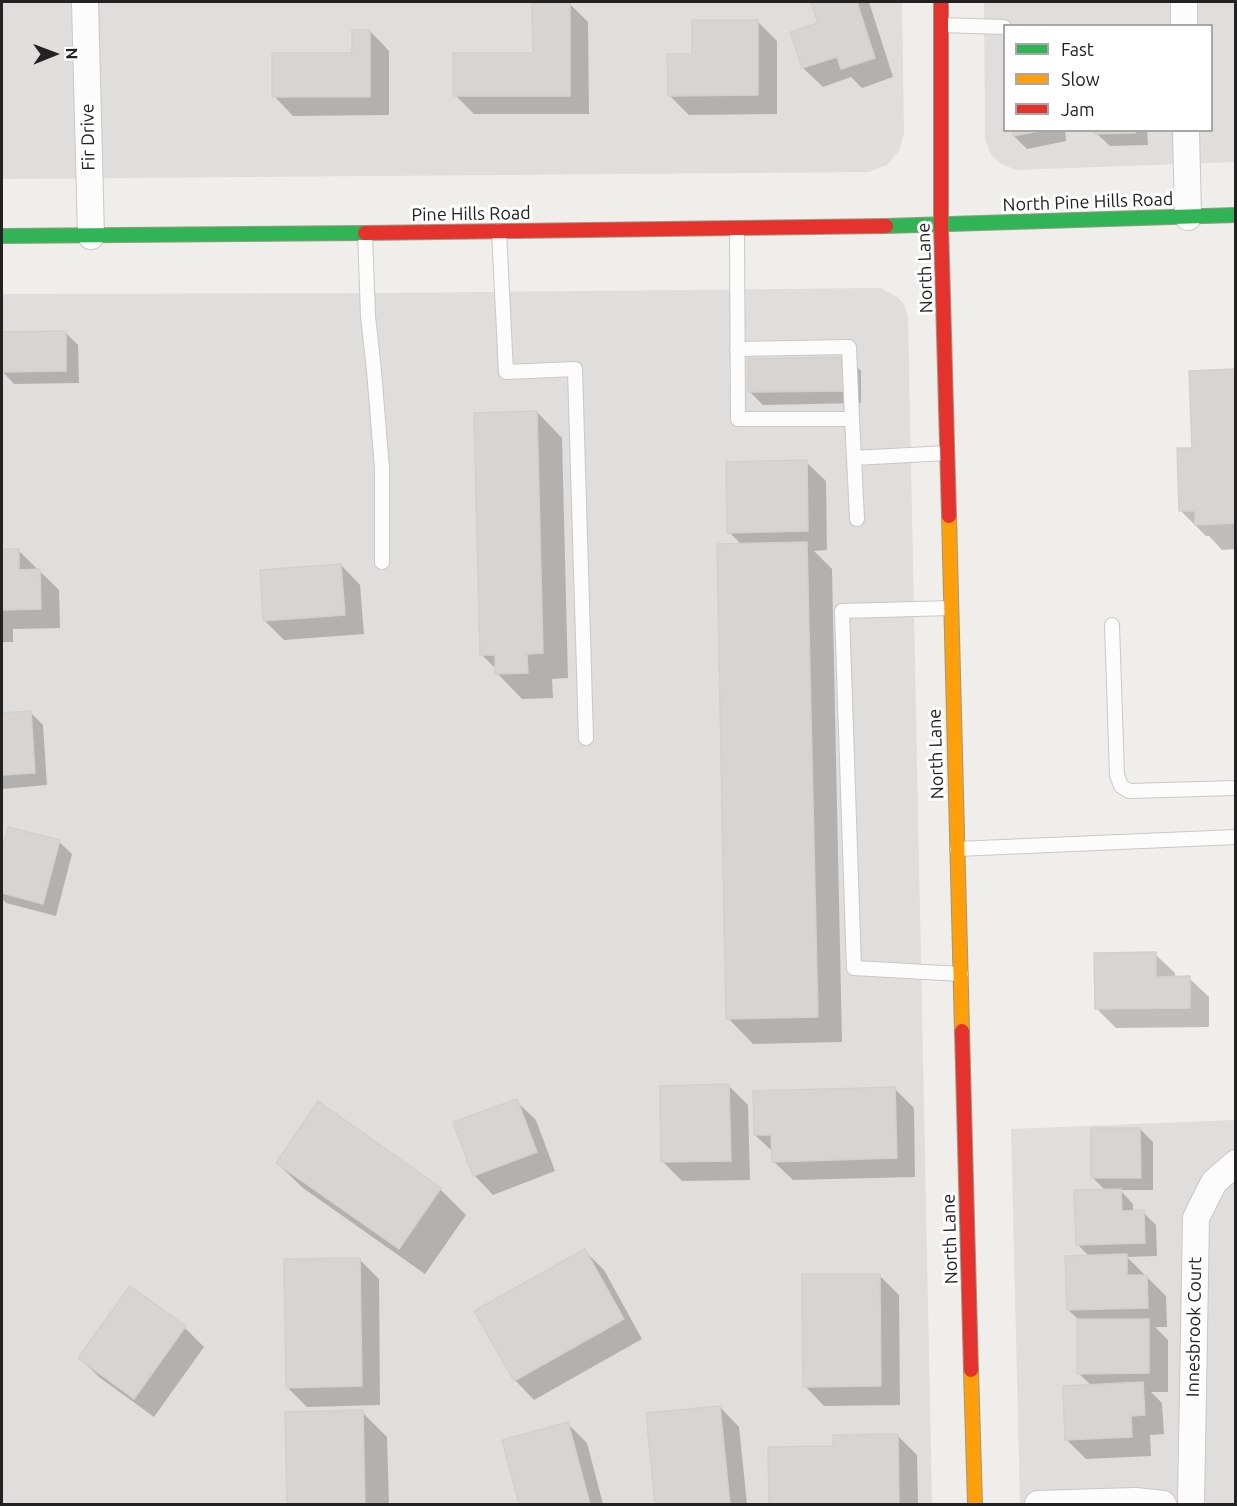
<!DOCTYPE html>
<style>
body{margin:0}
#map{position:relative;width:1237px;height:1506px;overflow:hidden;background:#f0eeeb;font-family:Ubuntu,sans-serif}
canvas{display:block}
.frame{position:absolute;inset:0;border:3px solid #222;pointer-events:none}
.legend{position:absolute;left:1003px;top:24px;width:210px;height:108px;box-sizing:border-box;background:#fff;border:2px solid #a7a7a7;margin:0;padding:8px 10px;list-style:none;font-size:18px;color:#222}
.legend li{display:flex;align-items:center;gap:12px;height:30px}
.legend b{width:30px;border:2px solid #a7a7a7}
.north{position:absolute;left:24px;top:24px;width:60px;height:60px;-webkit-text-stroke:4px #fff;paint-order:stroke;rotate:89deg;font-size:16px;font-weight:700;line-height:24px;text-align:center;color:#222}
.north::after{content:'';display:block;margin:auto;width:21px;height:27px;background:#222;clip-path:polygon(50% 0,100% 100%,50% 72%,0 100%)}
</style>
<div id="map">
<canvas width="1237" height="1506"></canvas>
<div class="frame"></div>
<ul class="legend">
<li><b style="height:8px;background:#30b455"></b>Fast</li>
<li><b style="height:8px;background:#ff9f0a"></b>Slow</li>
<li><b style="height:8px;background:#e5322d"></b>Jam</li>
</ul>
<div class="north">N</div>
</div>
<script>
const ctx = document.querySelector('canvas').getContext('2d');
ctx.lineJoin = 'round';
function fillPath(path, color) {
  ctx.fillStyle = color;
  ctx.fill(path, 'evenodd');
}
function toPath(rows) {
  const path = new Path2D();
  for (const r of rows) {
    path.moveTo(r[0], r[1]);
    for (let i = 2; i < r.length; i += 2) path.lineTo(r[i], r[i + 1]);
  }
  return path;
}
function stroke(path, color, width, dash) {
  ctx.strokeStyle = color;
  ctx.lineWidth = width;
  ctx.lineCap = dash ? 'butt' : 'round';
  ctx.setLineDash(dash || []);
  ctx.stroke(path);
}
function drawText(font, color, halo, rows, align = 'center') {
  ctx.font = font + ' Ubuntu,sans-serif';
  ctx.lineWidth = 6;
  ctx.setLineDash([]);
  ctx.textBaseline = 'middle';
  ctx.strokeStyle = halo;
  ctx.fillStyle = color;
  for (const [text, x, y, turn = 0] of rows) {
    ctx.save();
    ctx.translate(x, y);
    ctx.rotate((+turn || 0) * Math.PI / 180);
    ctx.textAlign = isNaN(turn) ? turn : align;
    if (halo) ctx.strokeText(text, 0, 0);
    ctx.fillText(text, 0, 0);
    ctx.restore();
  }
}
fillPath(toPath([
 [2,2,902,2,904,134,899,151,887,165,869,172,2,179],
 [984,2,1235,2,1235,162,1016,170,1002,164,991,155,985,139],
 [1004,26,1212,26,1212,130,1004,130],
 [880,288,896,296,904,304,908,317,932,1504,2,1504,2,294,387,293],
 [1235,1120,1235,1504,1020,1504,1011,1129]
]), '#dfdedc');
fillPath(toPath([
 [813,2,869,2,893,77,862,88,851,77,823,87,803,68,820,24],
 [569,3,588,22,589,114,474,114,455,95,534,55],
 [757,21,777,41,777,114,689,115,669,95,694,56],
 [370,31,389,51,389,115,293,116,274,96,353,54],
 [1013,130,1065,130,1066,141,1027,149,1014,136],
 [1097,130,1147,130,1148,145,1110,146,1097,134],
 [65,332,78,345,79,383,14,384,2,371,2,333],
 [848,358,861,371,861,403,763,405,750,392],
 [1236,371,1236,549,1222,550,1209,536,1206,536,1181,511,1193,449],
 [537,412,562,438,568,678,552,679,553,698,522,699,497,673,497,670,481,654],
 [806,462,826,481,827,550,814,551,832,569,842,1042,753,1044,728,1018,742,545,729,532],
 [2,550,18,550,59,590,60,628,13,629,13,642,2,642],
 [341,565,360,585,364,634,284,640,265,621],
 [30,712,43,725,47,785,2,789,2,714],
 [9,828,59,842,72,854,56,916,6,903,2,899,2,857],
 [1155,954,1175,973,1175,978,1189,978,1209,997,1209,1027,1116,1028,1096,1008],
 [729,1086,748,1105,750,1180,682,1181,663,1162],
 [894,1088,914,1108,915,1177,793,1180,773,1161,773,1152,755,1135],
 [516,1101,536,1120,555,1171,493,1195,474,1175],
 [319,1104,440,1189,466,1215,425,1274,303,1188,277,1163],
 [1140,1129,1153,1142,1153,1190,1120,1190,1133,1204,1133,1212,1143,1212,1156,1225,1157,1256,1127,1257,1166,1296,1167,1327,1155,1327,1168,1340,1168,1392,1151,1392,1162,1403,1164,1434,1150,1435,1151,1456,1086,1459,1067,1440,1092,1386,1078,1373,1078,1319,1068,1310,1090,1257,1078,1245,1106,1191,1092,1177],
 [585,1251,604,1270,642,1339,534,1400,515,1380],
 [359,1259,379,1279,380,1405,307,1407,287,1387],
 [879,1275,899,1295,900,1405,824,1406,805,1386],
 [185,1328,204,1347,154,1417,99,1377,80,1358],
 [720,1407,739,1427,747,1504,657,1504,648,1414],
 [362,1412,387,1437,389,1504,289,1504,287,1413],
 [567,1423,587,1443,603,1504,521,1504,503,1441],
 [897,1435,917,1455,918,1504,770,1504,769,1449,835,1448]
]), '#0003');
const building = toPath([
 [532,2,570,2,570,96,453,96,453,53,533,53,532,2],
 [811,2,857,2,875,58,841,69,837,57,802,68,790,32,818,23,811,2],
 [692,20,758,20,758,95,668,96,667,54,692,54,692,20],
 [352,30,370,30,370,97,272,97,272,53,352,53,352,30],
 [1012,130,1044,130,1013,136,1012,130],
 [1095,130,1135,130,1135,133,1095,134,1095,130],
 [66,331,66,371,2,372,2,332,66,331],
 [848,357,849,391,748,392,748,359,848,357],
 [1236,369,1236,523,1195,525,1195,511,1179,511,1177,448,1192,448,1189,371,1236,369],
 [537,411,543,653,527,654,528,673,495,674,495,655,480,655,474,413,537,411],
 [807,460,808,531,727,533,726,462,807,460],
 [807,542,818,1017,726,1019,717,544,807,542],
 [2,549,19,549,19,570,40,569,41,609,2,610,2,549],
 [341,564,345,615,263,621,260,570,341,564],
 [31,711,35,773,2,775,2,713,31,711],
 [8,827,60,840,43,904,2,893,2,851,8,827],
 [1156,952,1156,977,1190,976,1190,1008,1095,1009,1094,953,1156,952],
 [729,1084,731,1161,661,1162,660,1086,729,1084],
 [895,1087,897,1158,772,1162,771,1135,754,1135,753,1091,895,1087],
 [517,1099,537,1152,473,1176,453,1122,517,1099],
 [318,1101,441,1188,399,1249,276,1163,318,1101],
 [1091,1128,1140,1128,1141,1178,1091,1178,1091,1128],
 [1121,1189,1122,1211,1144,1210,1145,1243,1076,1245,1074,1190,1121,1189],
 [585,1249,624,1319,514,1381,474,1311,585,1249],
 [1127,1254,1127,1275,1147,1275,1148,1308,1067,1310,1065,1256,1127,1254],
 [360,1258,362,1386,286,1388,284,1259,360,1258],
 [802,1274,880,1274,881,1386,803,1387,802,1274],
 [130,1286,186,1326,134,1399,78,1358,130,1286],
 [1077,1319,1149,1319,1149,1373,1077,1374,1077,1319],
 [1143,1382,1145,1415,1131,1416,1132,1437,1065,1440,1063,1386,1143,1382],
 [720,1406,730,1504,655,1504,646,1413,720,1406],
 [363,1410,365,1504,287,1504,285,1412,363,1410],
 [568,1422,590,1504,519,1504,502,1440,568,1422],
 [898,1434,899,1504,769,1504,768,1447,833,1446,833,1435,898,1434]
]);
fillPath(building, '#d7d4d2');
stroke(building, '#d3d0cc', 1.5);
const lane = toPath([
 [941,25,1004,27],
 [737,228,738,419,852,419,854,458],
 [499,231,506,372,575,369,586,738],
 [365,233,368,316,374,371,382,468,382,562],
 [737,349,849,347,852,419],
 [857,519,854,458,947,453],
 [951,608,842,611,854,968,961,974],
 [1112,625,1117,775,1121,786,1129,791,1236,788],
 [957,849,1236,837]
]);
const street = toPath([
 [85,2,91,236],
 [1184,2,1184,26],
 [1186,130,1188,217],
 [1038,1504,1135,1501,1163,1504],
 [1191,1504,1196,1218,1214,1182,1236,1163]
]);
const fast = toPath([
 [886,226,1236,215],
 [2,236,365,233]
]);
const slow = toPath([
 [949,516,962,1031],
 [971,1370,975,1504]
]);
const jam = toPath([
 [941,2,941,225,949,516],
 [365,233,886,226],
 [962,1031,971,1370]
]);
stroke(lane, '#c9c8c7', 16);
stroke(street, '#c9c8c7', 28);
stroke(fast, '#999a82', 16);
stroke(slow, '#999a82', 16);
stroke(jam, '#999a82', 16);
stroke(lane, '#fdfcfc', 14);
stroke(street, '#fdfcfc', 26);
stroke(fast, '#30b455', 14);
stroke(slow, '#ff9f0a', 14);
stroke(jam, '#e5322d', 14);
drawText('18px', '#222', '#fff', [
 ["Fir Drive",88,137,-91],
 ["North Pine Hills Road",1088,202,-2],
 ["Pine Hills Road",471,214,-1],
 ["North Lane",925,268,-92],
 ["North Lane",936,754,-92],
 ["North Lane",950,1239,-92],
 ["Innesbrook Court",1194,1327,-89]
]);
</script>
